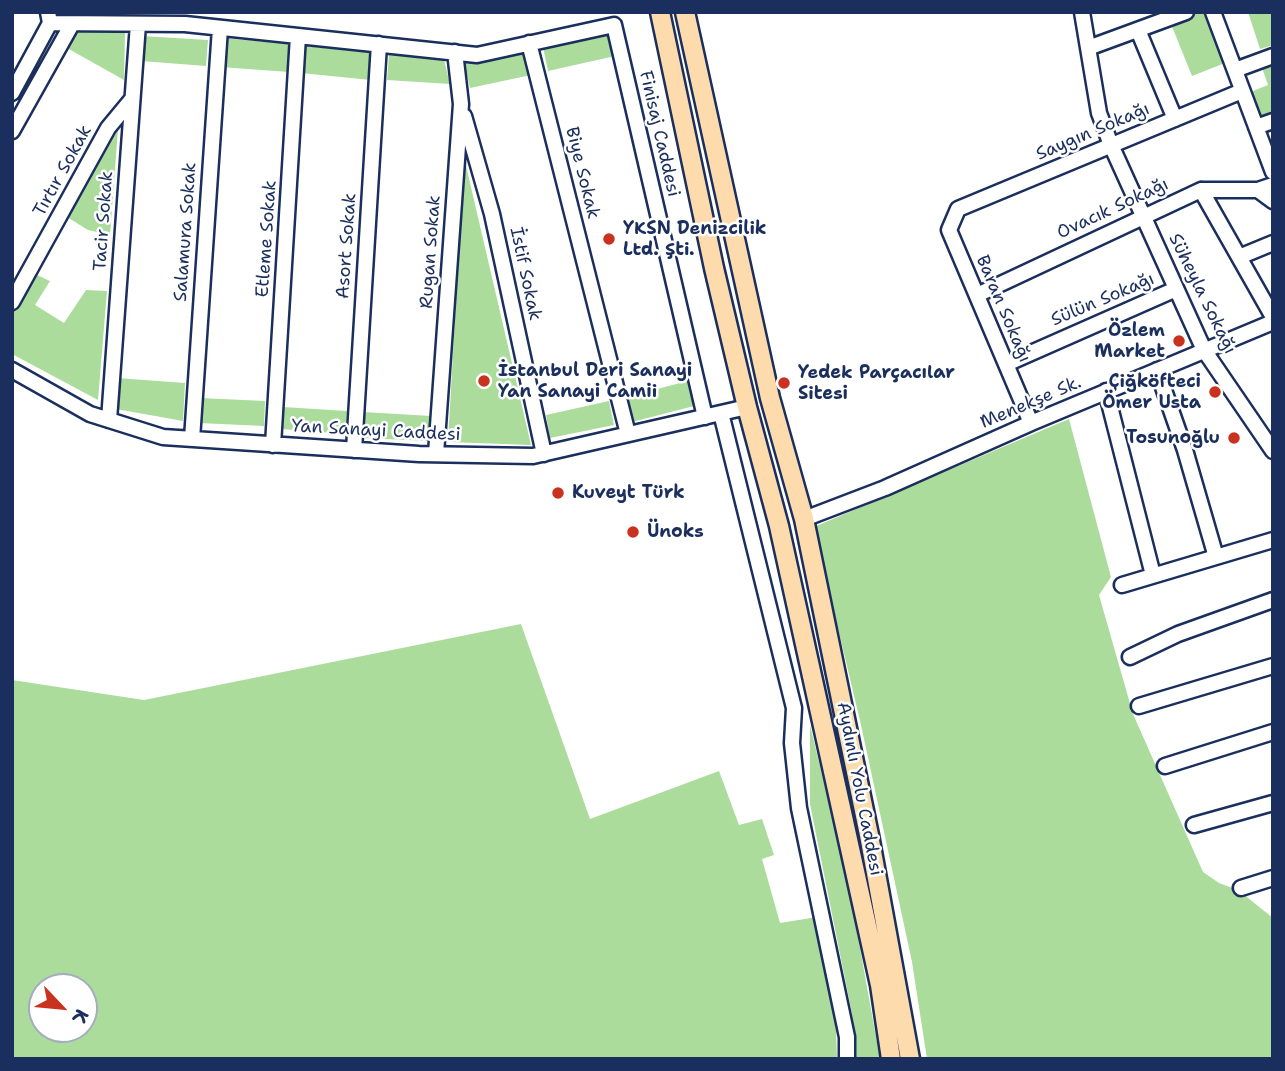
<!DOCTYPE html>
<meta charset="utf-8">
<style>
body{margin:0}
#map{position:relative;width:1285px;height:1071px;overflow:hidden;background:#fff;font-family:"Shantell Sans",sans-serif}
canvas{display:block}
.frame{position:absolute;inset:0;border:14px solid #1b2f5e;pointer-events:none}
.north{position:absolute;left:28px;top:973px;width:70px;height:70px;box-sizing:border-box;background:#fff;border:2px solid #a4acbf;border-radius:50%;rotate:116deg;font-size:19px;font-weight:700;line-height:28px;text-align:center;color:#1b2f5e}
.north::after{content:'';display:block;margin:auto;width:24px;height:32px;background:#c8321e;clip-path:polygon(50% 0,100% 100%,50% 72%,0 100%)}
</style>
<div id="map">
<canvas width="1285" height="1071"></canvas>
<div class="frame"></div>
<div class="north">K</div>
</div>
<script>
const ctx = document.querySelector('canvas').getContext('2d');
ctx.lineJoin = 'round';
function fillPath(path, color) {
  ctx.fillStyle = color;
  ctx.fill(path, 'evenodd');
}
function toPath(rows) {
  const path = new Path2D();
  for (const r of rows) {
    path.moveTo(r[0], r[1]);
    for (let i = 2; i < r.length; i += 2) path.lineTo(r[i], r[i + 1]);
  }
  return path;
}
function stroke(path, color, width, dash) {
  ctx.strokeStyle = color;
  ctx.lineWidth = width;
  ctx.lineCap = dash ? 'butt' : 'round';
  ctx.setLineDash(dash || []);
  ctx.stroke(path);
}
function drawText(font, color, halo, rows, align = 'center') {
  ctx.font = font + ' "Shantell Sans",sans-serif';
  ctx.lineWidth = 5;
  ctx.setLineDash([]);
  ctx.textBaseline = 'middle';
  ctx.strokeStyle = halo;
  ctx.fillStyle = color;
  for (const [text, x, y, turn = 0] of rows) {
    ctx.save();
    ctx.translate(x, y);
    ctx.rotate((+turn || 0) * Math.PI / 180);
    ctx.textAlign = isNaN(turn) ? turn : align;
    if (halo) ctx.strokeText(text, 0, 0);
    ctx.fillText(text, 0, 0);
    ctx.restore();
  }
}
fillPath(toPath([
 [1200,12,1205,12,1225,63,1192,76,1171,24],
 [1248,12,1273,12,1273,45,1260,49],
 [77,29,125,33,124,80,67,48],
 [610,32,615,56,548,71,543,47],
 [142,36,208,40,206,66,141,61],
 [222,38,291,44,289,72,220,67],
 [304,46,373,53,371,80,301,73],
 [525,49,531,75,470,88,464,62],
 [389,54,444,60,450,84,387,80],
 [1273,61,1273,114,1258,119,1248,93,1268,85,1261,65],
 [118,129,110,235,88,230,67,217],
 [464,157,531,445,448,442],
 [35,274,50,281,35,305,64,323,86,290,107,291,98,400,12,354,12,315],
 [117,378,185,383,183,421,116,409],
 [688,381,694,406,632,422,626,397],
 [200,398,265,401,264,426,199,423],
 [609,401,614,425,550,438,546,415],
 [283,407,347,411,346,434,282,429],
 [363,412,431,416,430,441,362,438],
 [1069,419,1111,577,1099,595,1133,714,1203,872,1219,883,1238,890,1273,918,1273,1059,927,1059,912,962,861,725,814,527],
 [521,624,590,819,719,771,739,825,762,819,774,855,762,859,780,923,817,917,836,1030,837,1059,12,1059,12,680,144,700],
 [42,987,84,987,84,1029,42,1029],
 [810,725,848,882,880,1059,856,1059,852,1014,810,804]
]), '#abdc9c');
const minor = toPath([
 [1082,12,1099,113,1111,145,1204,350,1273,451],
 [1213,12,1273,172],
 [50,23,185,24,477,55,614,25,705,417],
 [1138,30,1175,119],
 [529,43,628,434],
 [1088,48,1186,12],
 [1235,70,1273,56],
 [12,93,50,23,48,12],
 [464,116,492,214,544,454],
 [1256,127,1273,121],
 [12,131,72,24],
 [1201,190,1273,317],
 [1258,190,1273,201],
 [1239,257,1273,243],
 [977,295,1201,190,1258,190,1273,185],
 [12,302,108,128,132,99],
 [1006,364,1176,289],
 [12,370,90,414,163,437,419,454,533,456,747,407],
 [1157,370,1185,450,1216,557],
 [1106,391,1153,575],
 [721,413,794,708,792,743,799,808,847,1037,847,1059],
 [109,420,138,24],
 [1031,423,949,230,958,209,1242,91],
 [192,439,220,28],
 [273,445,298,36],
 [354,450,379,44],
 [436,454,461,104,455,52],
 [804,519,885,488,1031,423,1273,322],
 [1122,585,1273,540],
 [1130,657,1178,634,1273,600],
 [1139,706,1273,666],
 [1165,766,1273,732],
 [1194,825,1273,803],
 [1241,888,1273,878]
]);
const major = toPath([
 [660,12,714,268,747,407,779,526,880,985,891,1059],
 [685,12,770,398,804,519,869,835,910,1059]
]);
stroke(minor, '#1b2f5e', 19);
stroke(major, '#1b2f5e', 23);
stroke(minor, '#fff', 14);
stroke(major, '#fedbac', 18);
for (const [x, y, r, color] of [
 [609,239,7,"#c8321e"],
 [1179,341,7,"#c8321e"],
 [484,381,7,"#c8321e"],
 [784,383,7,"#c8321e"],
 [1215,392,7,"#c8321e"],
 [1234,438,7,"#c8321e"],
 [558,493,7,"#c8321e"],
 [633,532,7,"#c8321e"]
]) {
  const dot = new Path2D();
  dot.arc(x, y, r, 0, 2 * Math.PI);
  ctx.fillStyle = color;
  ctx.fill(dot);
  stroke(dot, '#fff', 2.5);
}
drawText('18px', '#1b2f5e', '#fff', [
 ["Saygın Sokağı",1093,132,-23],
 ["Finisaj Caddesi",659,134,77],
 ["Tırtır Sokak",63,171,-61],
 ["Biye Sokak",582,173,76],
 ["Ovacık Sokağı",1113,209,-25],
 ["Tacir Sokak",104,221,-86],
 ["Salamura Sokak",186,232,-86],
 ["Etleme Sokak",267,239,-86],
 ["Asort Sokak",347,246,-86],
 ["Rugan Sokak",431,252,-86],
 ["İstif Sokak",525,274,78],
 ["Süheyla Sokağı",1202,294,64],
 ["Sülün Sokağı",1103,300,-23],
 ["Baran Sokağı",1003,309,67],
 ["Menekşe Sk.",1031,403,-23],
 ["Yan Sanayi Caddesi",376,431,3],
 ["Aydınlı Yolu Caddesi",859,789,79]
]);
drawText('bold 18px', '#1b2f5e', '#fff', [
 ["YKSN Denizcilik",623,229],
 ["Ltd. Şti.",623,250],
 ["Özlem",1165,331,"right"],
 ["Market",1165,352,"right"],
 ["İstanbul Deri Sanayi",498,371],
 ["Yan Sanayi Camii",498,392],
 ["Yedek Parçacılar",798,373],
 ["Sitesi",798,394],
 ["Çiğköfteci",1201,382,"right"],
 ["Ömer Usta",1201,403,"right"],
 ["Tosunoğlu",1220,438,"right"],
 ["Kuveyt Türk",572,493],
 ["Ünoks",647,532]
], 'left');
</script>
